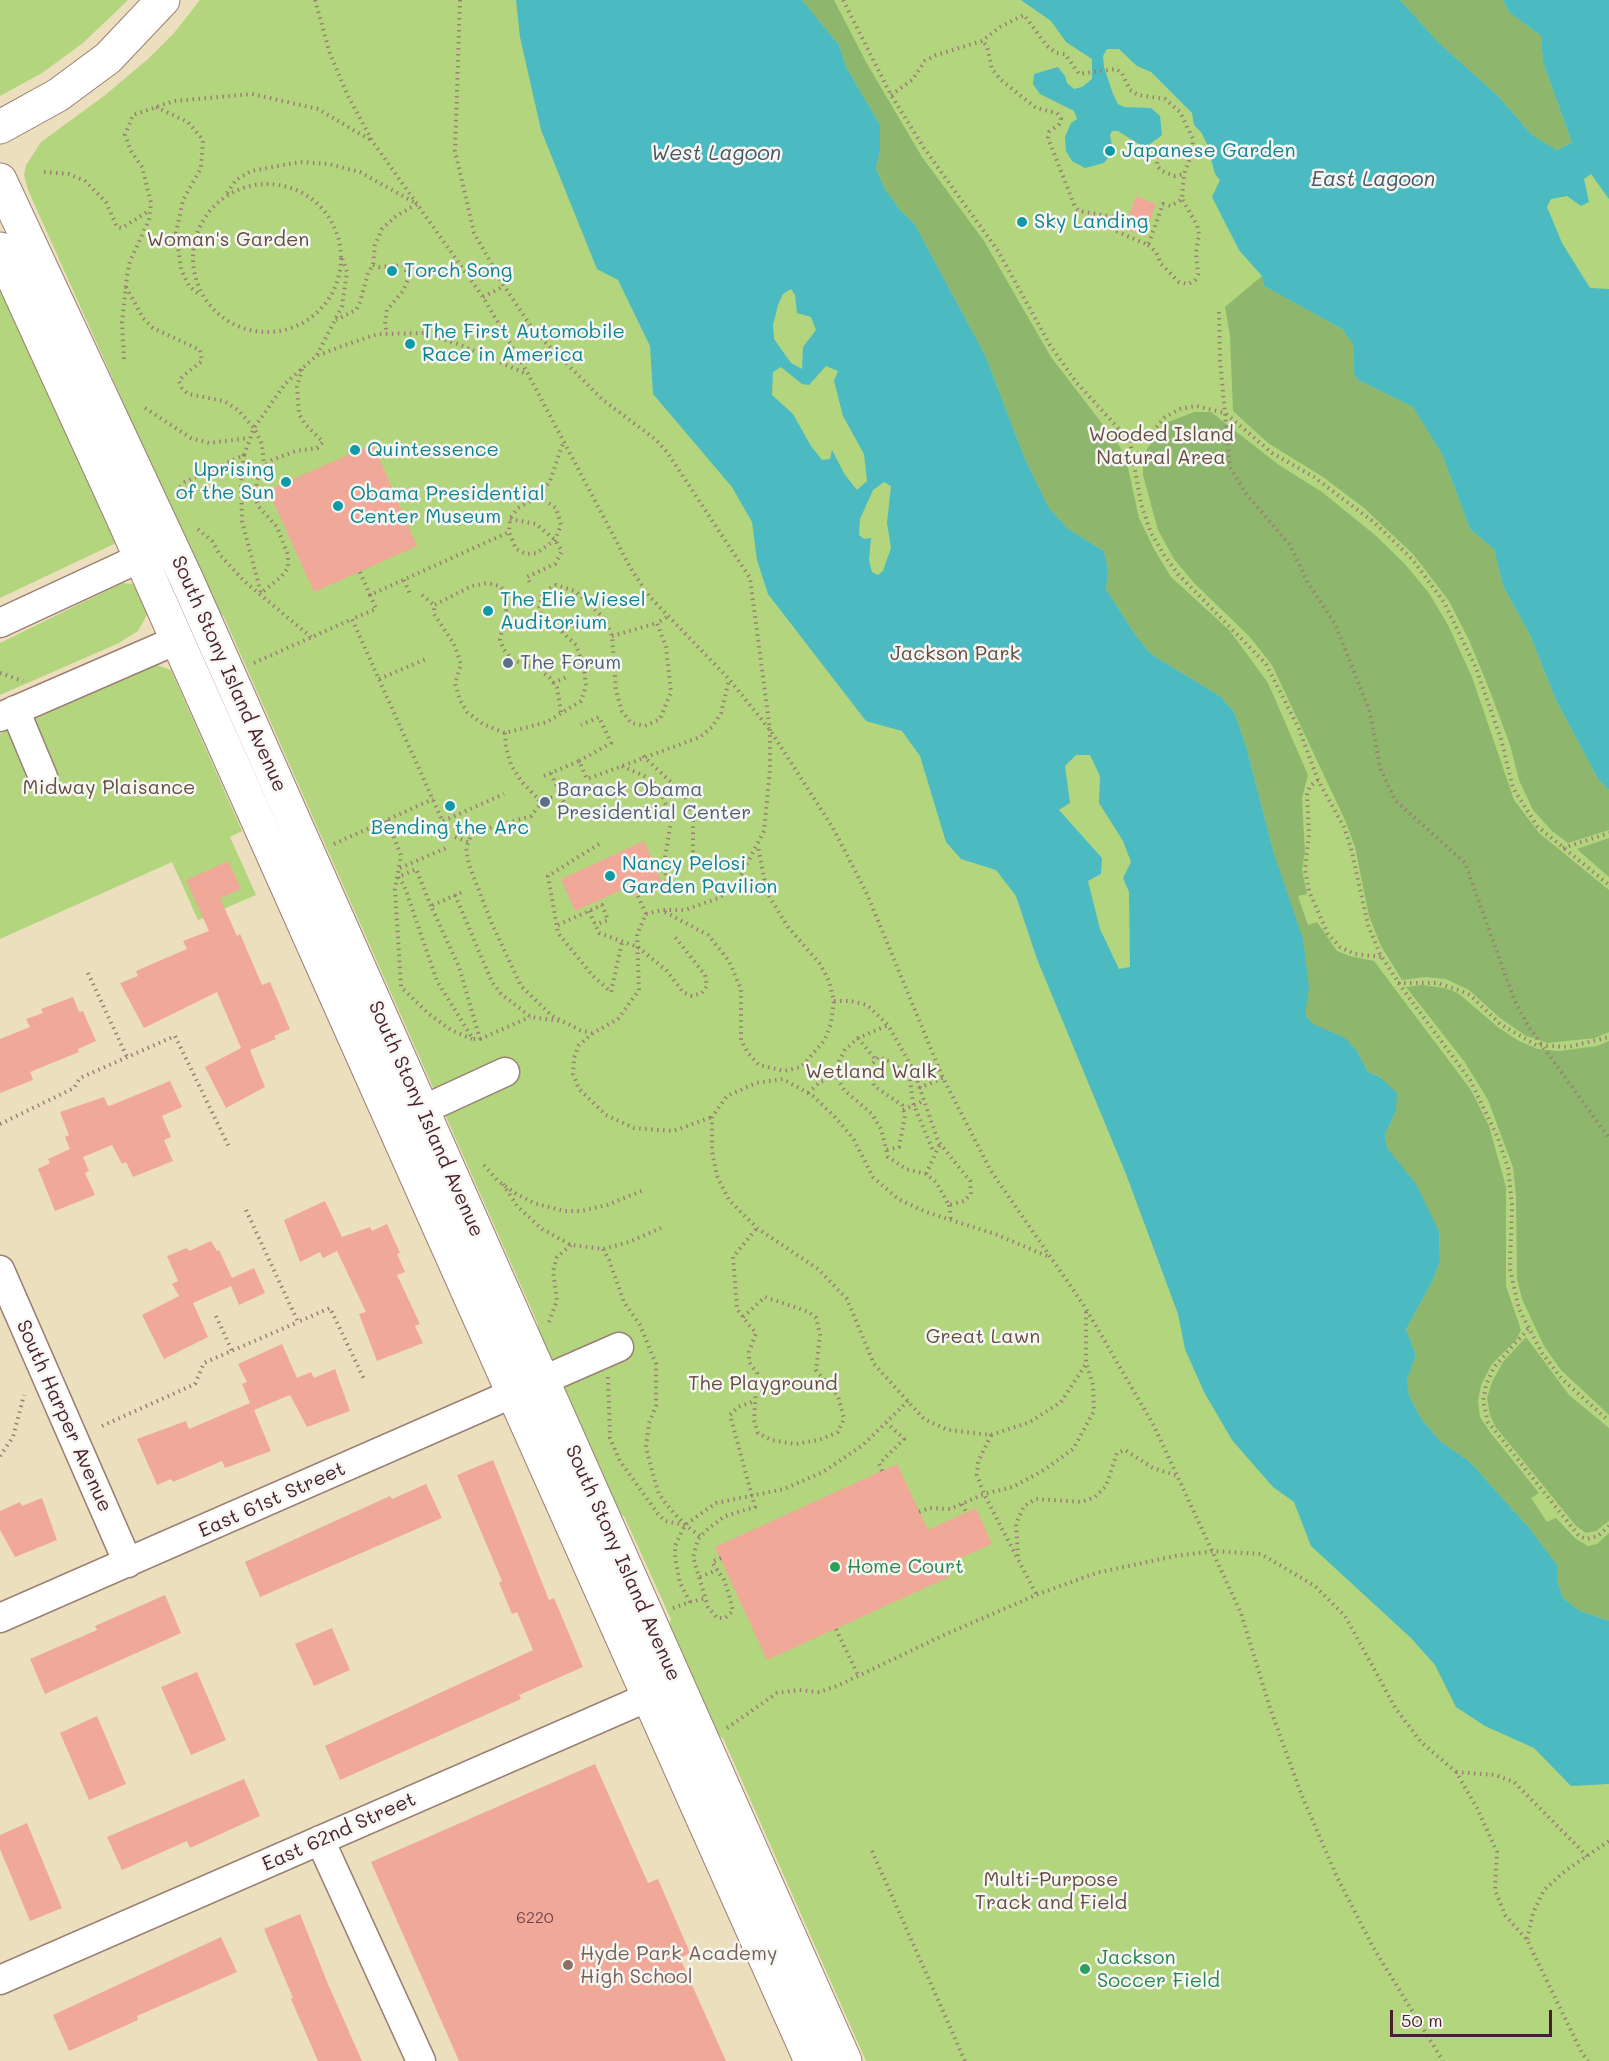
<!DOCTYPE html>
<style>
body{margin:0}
#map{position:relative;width:1609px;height:2061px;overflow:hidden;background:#ecdfbe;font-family:Mali,sans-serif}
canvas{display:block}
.scale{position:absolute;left:1390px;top:2010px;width:162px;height:27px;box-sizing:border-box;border:3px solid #4a1f2b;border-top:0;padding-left:8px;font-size:18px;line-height:21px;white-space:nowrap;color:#4a1f2b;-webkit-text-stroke:4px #f6f6f2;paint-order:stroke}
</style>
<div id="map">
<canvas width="1609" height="2061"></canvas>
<div class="scale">50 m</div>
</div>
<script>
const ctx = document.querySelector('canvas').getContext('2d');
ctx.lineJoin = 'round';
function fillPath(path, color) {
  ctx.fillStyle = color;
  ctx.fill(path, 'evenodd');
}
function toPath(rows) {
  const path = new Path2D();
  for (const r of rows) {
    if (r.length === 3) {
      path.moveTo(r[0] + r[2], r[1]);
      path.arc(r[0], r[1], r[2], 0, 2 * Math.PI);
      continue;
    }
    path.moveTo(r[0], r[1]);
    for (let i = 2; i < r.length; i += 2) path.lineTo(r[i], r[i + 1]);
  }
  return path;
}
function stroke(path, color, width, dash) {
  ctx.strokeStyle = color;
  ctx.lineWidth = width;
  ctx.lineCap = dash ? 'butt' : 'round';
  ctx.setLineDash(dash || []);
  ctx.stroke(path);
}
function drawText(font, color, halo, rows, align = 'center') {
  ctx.font = font + ' Mali,sans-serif';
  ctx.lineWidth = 5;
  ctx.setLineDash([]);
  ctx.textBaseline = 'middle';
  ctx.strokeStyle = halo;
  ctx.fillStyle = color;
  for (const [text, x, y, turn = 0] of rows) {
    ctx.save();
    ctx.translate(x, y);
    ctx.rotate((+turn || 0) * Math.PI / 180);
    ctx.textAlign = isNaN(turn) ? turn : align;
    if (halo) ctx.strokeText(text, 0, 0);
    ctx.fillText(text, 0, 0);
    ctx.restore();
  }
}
fillPath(toPath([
 [0,0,128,0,83,43,42,73,0,96],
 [200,0,1609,0,1609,2061,866,2061,723,1738,711,1732,667,1635,671,1619,624,1516,613,1509,537,1340,538,1324,224,617,206,598,112,377,28,190,24,175,26,165,41,142,104,96,148,59,174,33],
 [0,279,117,540,114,544,0,598],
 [122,583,134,584,141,589,149,611,138,631,119,643,0,695,0,643],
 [157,665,171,670,242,831,230,837,256,895,198,920,172,862,0,939,0,734]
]), '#b3d57e');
fillPath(toPath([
 [802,0,834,0,866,62,922,157,984,241,1051,357,1120,447,1128,468,1139,518,1154,549,1171,577,1230,631,1268,683,1308,775,1302,798,1305,852,1302,870,1307,894,1298,896,1308,925,1317,922,1337,951,1350,956,1374,961,1471,1090,1489,1126,1506,1187,1506,1286,1521,1330,1516,1340,1492,1364,1481,1385,1478,1401,1480,1417,1490,1432,1539,1493,1531,1498,1547,1522,1556,1518,1576,1539,1588,1546,1597,1544,1609,1533,1609,1621,1580,1611,1563,1598,1557,1580,1557,1565,1530,1529,1470,1462,1440,1441,1422,1420,1409,1396,1407,1380,1416,1355,1406,1329,1433,1280,1440,1261,1439,1231,1387,1148,1385,1135,1396,1111,1381,1077,1368,1072,1357,1051,1313,1024,1305,1015,1305,1005,1274,854,1246,746,1234,712,1221,697,1151,654,1136,636,1106,589,1108,570,1104,551,1068,529,1049,508,1025,459,985,355,914,223,901,211,884,188,876,168,880,150,880,125,846,67,839,45],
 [1400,0,1503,0,1509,12,1541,36,1543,62,1572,143,1555,150,1532,135,1499,97,1438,42],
 [1262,276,1264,286,1342,329,1353,344,1354,374,1358,380,1413,407,1417,413,1442,454,1470,529,1494,549,1503,586,1530,635,1556,700,1598,779,1609,790,1609,830,1568,843,1552,831,1533,810,1519,780,1510,745,1490,691,1469,640,1449,601,1413,554,1364,508,1323,477,1268,443,1233,411,1230,336,1225,307],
 [1194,412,1211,412,1279,465,1322,492,1375,535,1404,563,1429,593,1448,625,1472,677,1514,800,1539,833,1609,890,1609,1032,1595,1038,1548,1043,1526,1036,1500,1018,1469,990,1446,979,1425,977,1402,980,1381,946,1369,916,1355,847,1345,820,1272,665,1249,636,1194,583,1174,559,1158,530,1143,475,1143,460,1148,447,1166,423],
 [1609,838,1609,877,1577,849],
 [1422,985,1445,988,1458,993,1499,1028,1519,1041,1538,1049,1559,1051,1597,1046,1609,1041,1609,1415,1561,1370,1544,1346,1522,1299,1517,1279,1516,1196,1513,1167,1488,1100,1464,1061,1406,987],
 [1526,1337,1569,1395,1609,1428,1609,1521,1596,1531,1586,1533,1576,1526,1495,1426,1490,1415,1487,1398,1492,1382,1503,1362]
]), '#8eb66d');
fillPath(toPath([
 [516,0,802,0,839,45,846,67,880,125,880,150,876,168,884,188,901,211,914,223,985,355,1025,459,1049,508,1068,529,1104,551,1108,570,1106,589,1136,636,1151,654,1221,697,1234,712,1246,746,1274,854,1303,939,1309,988,1305,1015,1313,1024,1345,1038,1357,1051,1368,1072,1380,1077,1397,1093,1396,1111,1385,1135,1387,1148,1416,1184,1439,1231,1440,1261,1433,1280,1406,1329,1416,1355,1407,1380,1409,1396,1422,1420,1440,1441,1470,1462,1530,1529,1557,1565,1557,1580,1563,1598,1580,1611,1609,1621,1609,1784,1571,1786,1534,1748,1485,1726,1456,1707,1435,1665,1411,1638,1311,1546,1294,1502,1273,1487,1232,1440,1204,1392,1185,1349,1178,1314,1126,1174,1037,959,1016,896,996,870,961,859,946,842,920,756,902,731,866,721,768,594,757,560,752,522,732,487,653,394,650,346,618,280,597,269,541,130,520,37],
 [791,289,795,295,797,313,811,317,816,330,803,347,802,369,791,363,774,339,773,325,778,305,783,294],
 [826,366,838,371,834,381,843,416,864,454,867,481,857,490,845,475,832,450,830,459,822,460,811,446,793,414,772,395,773,372,781,367,802,384,809,385],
 [884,482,891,486,887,523,891,548,883,571,878,575,872,572,869,560,871,538,864,539,859,535,860,519,873,490],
 [1076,755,1090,755,1100,776,1099,803,1123,841,1131,862,1123,878,1129,892,1130,967,1119,969,1100,929,1088,881,1101,874,1102,858,1059,810,1070,803,1065,766],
 [1021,0,1400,0,1438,42,1499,97,1532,135,1556,150,1572,143,1543,62,1541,36,1509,12,1503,0,1609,0,1609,199,1591,174,1584,179,1589,202,1581,206,1567,196,1551,199,1547,207,1562,243,1590,288,1609,289,1609,790,1598,779,1556,700,1530,635,1503,586,1494,549,1470,529,1442,454,1413,407,1358,380,1354,374,1353,344,1342,329,1264,286,1262,276,1239,250,1212,197,1220,180,1215,174,1207,144,1201,132,1194,125,1192,113,1151,72,1137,66,1119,49,1107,49,1103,56,1104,67,1113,94,1118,104,1124,107,1151,108,1160,116,1162,135,1145,148,1118,131,1112,131,1110,135,1113,152,1104,163,1085,168,1072,161,1066,151,1065,137,1071,123,1077,119,1074,111,1040,94,1033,84,1034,74,1058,67,1065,76,1067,83,1074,89,1082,87,1092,79,1092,59,1066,42,1051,21]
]), '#4bbac1');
fillPath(toPath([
 [1136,196,1156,204,1144,236,1124,229],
 [373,444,417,546,314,592,268,490],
 [644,841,662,883,632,896,628,887,575,911,561,879],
 [228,861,241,889,220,898,237,936,240,934,262,985,270,982,290,1029,274,1036,276,1039,250,1050,265,1087,226,1108,205,1067,241,1048,217,992,144,1028,120,983,138,976,136,971,187,949,183,941,209,931,186,880],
 [73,997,79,1012,83,1011,96,1041,78,1049,79,1052,30,1072,33,1080,0,1093,0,1039,30,1027,26,1019,43,1013,41,1009],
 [170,1081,182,1107,162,1116,171,1137,164,1140,173,1161,133,1177,126,1162,122,1164,112,1145,83,1157,89,1171,85,1173,95,1195,55,1211,38,1169,50,1163,48,1159,70,1149,65,1137,69,1135,60,1112,104,1097,108,1106,112,1105],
 [325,1201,342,1237,370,1227,372,1231,387,1224,400,1253,397,1254,405,1272,397,1275,420,1324,415,1326,423,1343,377,1361,359,1314,366,1312,337,1251,323,1258,320,1252,300,1262,284,1220],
 [211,1241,217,1251,219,1250,232,1278,254,1268,265,1293,239,1305,231,1286,193,1303,208,1337,164,1359,142,1315,179,1296,172,1284,178,1281,167,1256,187,1248,189,1251],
 [282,1344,297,1378,311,1372,314,1378,335,1369,350,1411,307,1427,290,1395,254,1410,271,1451,225,1468,222,1461,173,1482,171,1479,157,1485,137,1439,186,1421,189,1429,250,1403,242,1384,247,1382,238,1364],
 [493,1460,549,1600,554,1598,583,1667,519,1695,521,1699,340,1780,325,1746,533,1650,517,1612,512,1614,499,1583,502,1581,457,1475],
 [897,1464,928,1530,976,1508,992,1544,944,1565,949,1577,767,1660,715,1547],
 [426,1484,442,1518,260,1597,245,1562,390,1496,392,1499],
 [42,1498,57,1540,15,1557,0,1530,0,1511,20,1502,22,1506],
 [165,1595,181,1633,45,1694,30,1659,97,1630,95,1626],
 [332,1628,350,1670,314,1686,295,1644],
 [197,1672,226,1740,191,1755,161,1687],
 [97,1716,126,1784,89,1800,60,1733],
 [595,1764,648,1883,658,1879,690,1953,680,1958,726,2061,459,2061,371,1862],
 [244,1779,260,1816,190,1848,187,1841,122,1870,107,1837],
 [27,1823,62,1908,30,1921,0,1849,0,1835],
 [300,1914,328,1984,362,2061,318,2061,291,1999,293,1998,264,1929],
 [221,1937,237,1972,137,2016,138,2020,69,2051,53,2015]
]), '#f0a998');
const minor = toPath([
 [0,623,140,558],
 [15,710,43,777],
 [0,717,177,640],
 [403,1119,505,1072],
 [0,1270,128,1563],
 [0,1618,619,1347],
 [320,1840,421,2061],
 [0,1980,669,1688]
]);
const major = toPath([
 [0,127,58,95,108,58,163,0],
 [0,180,187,580,845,2061],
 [0,249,121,514,811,2061]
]);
stroke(minor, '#9b7f74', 31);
stroke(major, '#9b7f74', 35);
stroke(toPath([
 [315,0,330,54,348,96,373,142,483,297,528,374,631,569,649,596,729,679,770,730,833,828,867,894,943,1078,991,1171,1085,1307,1154,1426,1241,1613,1270,1708,1302,1796,1337,1877,1373,1947,1443,2061],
 [460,0,455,151,474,233,504,286,535,332,603,400,655,439,667,452,750,578,770,730,770,769,764,831,737,883,719,898,685,910,662,910,646,914,637,934,639,990,618,1019,593,1033,579,1045,574,1058,573,1074,579,1089,606,1115,634,1128,673,1131,712,1117],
 [843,0,891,95,924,148,998,251,1050,345,1076,382,1130,441,1141,504,1151,533,1164,555,1178,574,1266,664,1299,729,1318,780,1344,827,1351,848,1368,925,1380,954,1402,988,1470,1080,1498,1138,1508,1168,1512,1205,1510,1269,1519,1309,1542,1353,1562,1379,1609,1421],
 [891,95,912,80,925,61,936,55,982,41,1000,27,1024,15,1047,46,1056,53,1065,54,1079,74,1116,69,1122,73,1130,90,1138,95,1165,99,1180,112,1193,139,1192,153,1184,174,1182,199,1171,206,1163,204,1148,245,1116,231,1121,218,1079,211,1075,207,1048,138,1049,132,1059,124,1061,119,1057,113,1036,108,1001,80,992,69,987,46,982,41],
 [156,107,188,122,203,140,201,168,183,200,176,233,181,269,189,286,201,296],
 [1157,150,1157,166,1162,171,1174,176,1184,174],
 [44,172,69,174,85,181,106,202,117,227,122,228,150,210],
 [267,258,74],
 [227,193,236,180,251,171,300,162,329,164,360,172,417,204,396,216,382,229,375,245,373,265,368,273,360,302,356,310,336,320],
 [1148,245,1156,252,1161,264,1179,282,1188,284,1195,280,1198,274,1196,253,1199,234,1197,225,1182,199],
 [373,265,379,267,403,265,409,277,403,291,387,310,385,324,387,334],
 [126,287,143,318,153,328,200,350,202,361,183,376,179,381,182,388,188,394,224,401,238,410,254,428,262,444,264,465],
 [483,297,504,286],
 [1219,312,1220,360,1230,467,1247,495,1290,545,1308,583,1335,624,1370,712,1380,768,1395,800,1465,863,1514,999,1528,1026,1609,1138],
 [317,355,342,306,347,272,343,259],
 [124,359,122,323,127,276,130,261,149,220,151,203,142,167,131,151,125,135,133,115,174,101,252,94,318,109,372,141],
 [145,408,191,438,209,443,249,438],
 [1130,441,1154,430,1165,417,1180,409,1196,406,1225,413,1272,453,1314,477,1375,523,1412,559,1444,602,1476,668,1501,739,1513,788,1537,826,1609,885],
 [244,455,241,482,242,521,261,593,281,577,288,568,288,555,277,527,259,507,255,497,257,480,264,466,272,460,296,451,317,448,323,442,305,424,299,414,297,387,302,369],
 [180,487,185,482,244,455,254,428,285,384,316,356,348,344,378,334,424,333,458,344,527,374],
 [532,500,544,500,556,508,561,525,555,540,537,553,526,554,516,549,509,532,510,519,518,508,532,500],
 [537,500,550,481,563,443],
 [510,519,536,524,555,540,562,551,555,564,527,577,530,583],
 [198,529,212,541,220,555,244,581,311,637],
 [360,572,370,595],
 [404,580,410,594],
 [422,595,434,605],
 [562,631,605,619],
 [612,636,657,623],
 [254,663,352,619],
 [0,673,23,681],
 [379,679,426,659],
 [553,683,569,676],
 [561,712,557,688,550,678,540,670,513,660,504,650,500,640,508,602,505,592,500,586,487,583,472,586,434,605,434,614,454,644,461,664,455,683,460,700,467,712,483,724,505,733,547,722,581,701,586,686,584,668,576,645,561,631,545,622,539,608,543,592,556,585,575,591,605,619,612,636,616,691,622,711,631,723,645,726,660,719,671,692,666,647,657,623,670,615],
 [505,733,506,748,511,765,521,781,539,800,539,806,531,816,479,831,471,836,466,848,469,865,492,924,521,986,552,1016,580,1030,592,1033],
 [643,756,685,795,693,820,693,855,697,868],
 [579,761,611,743,599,717,581,725],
 [622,766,651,779,661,792,666,805,671,821,665,858,666,882],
 [551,773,567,810],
 [544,776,579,761,587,779,700,737,712,727,721,713,729,680],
 [1318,780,1310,786,1307,795,1309,835,1305,870,1309,891,1328,934,1340,947,1355,954,1382,957],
 [539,800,553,797],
 [387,820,401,855,395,889,401,987,429,1014,451,1030,472,1039],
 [443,821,504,794],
 [446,829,352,619,376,609,370,595,509,532],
 [455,837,468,842],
 [334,844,433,799],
 [599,844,548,876,558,933,593,976,611,992,622,942],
 [1563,848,1609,833],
 [400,868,446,848],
 [633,885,646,914],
 [455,895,492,982,501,994,531,1017,560,1021],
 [431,906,416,869,398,877,404,885,437,981,473,1039,480,1039,459,967,431,906,465,891],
 [589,911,599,933,638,947,667,971,683,992,692,996,702,993,707,986,705,975,675,937],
 [665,912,708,935,729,961,741,989,741,1040,748,1053,759,1065,784,1071,801,1067,824,1041,831,1024,834,1001,829,981,820,964,788,927,767,893,758,847],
 [558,925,602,905,608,920,595,925],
 [88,973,127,1057],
 [1398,983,1437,983,1459,990,1470,995,1500,1024,1536,1045,1568,1047,1609,1037],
 [834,1001,851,1001,867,1005,888,1025,914,1071,938,1141,970,1181,971,1194,964,1201,949,1205,936,1182,926,1174,906,1169,888,1157,881,1129,872,1114,844,1090,838,1079,838,1063,845,1050,858,1038,888,1025],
 [858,1038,875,1059],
 [480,1039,530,1017],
 [919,1088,943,1078],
 [808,1093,820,1082,838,1076],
 [903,1110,923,1101],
 [0,1124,74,1088,80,1078,175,1036,229,1147],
 [887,1150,899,1147,905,1116,902,1105,874,1086,869,1068,878,1057,894,1063,910,1080,913,1103,934,1153],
 [484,1165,498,1181,515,1193,534,1203,564,1211,581,1211,607,1205,644,1190],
 [926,1174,940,1144],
 [503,1184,517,1206,542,1229,571,1245,603,1249,629,1242,661,1228],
 [949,1205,951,1220],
 [246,1210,298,1322,330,1308,365,1381],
 [603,1249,609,1260,624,1302,640,1325,656,1364,656,1406,649,1423,646,1447,652,1471,659,1494,667,1505,685,1525,700,1536],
 [1047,1256,995,1234,926,1212,898,1199,873,1177,853,1138,834,1116,813,1096,783,1079,756,1083,727,1096,712,1117,712,1151,717,1176,729,1200,757,1228,818,1269,847,1299,874,1364,924,1419,948,1430,991,1435,1030,1422,1061,1402,1086,1364,1086,1310],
 [216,1316,232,1351],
 [743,1317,765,1297,809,1312,816,1318,820,1335,816,1370,838,1396,844,1419,838,1432,819,1440,796,1444,771,1440,758,1433,754,1420,757,1373,749,1362,749,1352,756,1333,749,1325,737,1309,733,1257,757,1228],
 [549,1322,557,1300,553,1271,557,1257,571,1245],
 [1528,1329,1494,1367,1486,1385,1483,1401,1488,1422,1579,1536,1587,1539,1598,1536,1609,1526],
 [608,1377,610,1438,620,1461,658,1514,665,1521,685,1525],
 [102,1426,195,1384,204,1363,298,1322],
 [991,1435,978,1462,977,1475,984,1494,1036,1594],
 [0,1456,13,1437,24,1395],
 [882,1471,879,1464,904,1439,887,1423],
 [962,1504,966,1512],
 [919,1512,929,1508,950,1509,984,1494,1013,1487,1044,1470,1073,1449,1094,1411,1093,1385,1087,1365],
 [1018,1556,1016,1524,1024,1506,1036,1499,1082,1502,1095,1497,1106,1486,1117,1453,1125,1450,1153,1468,1178,1476],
 [721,1558,712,1562,724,1580,729,1595,733,1611,725,1618,717,1618,708,1607,693,1557,698,1539,709,1528,725,1516,755,1507,730,1415,738,1407,755,1401],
 [700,1577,717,1570],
 [690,1602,706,1598],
 [673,1608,690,1602,680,1583,675,1557,675,1546,685,1525,716,1503,784,1489,823,1472,863,1445,908,1401],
 [836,1629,858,1675],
 [727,1728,777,1693,799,1690,819,1692,837,1686,944,1635,1036,1595,1096,1573,1175,1556,1214,1551,1261,1554,1315,1586,1345,1616,1396,1709,1421,1742,1456,1772,1477,1808,1497,1852,1495,1890,1505,1915,1527,1940,1582,2053,1588,2061],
 [1456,1772,1495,1775,1514,1782,1587,1856],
 [872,1851,965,2061],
 [1527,1939,1533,1913,1544,1890,1565,1871,1609,1841]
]), '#9b7f74', 4, [1.5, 4.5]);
stroke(minor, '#fff', 28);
stroke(major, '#fff', 33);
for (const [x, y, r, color] of [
 [1110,151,6,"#0f9aa8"],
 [1022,222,6,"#0f9aa8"],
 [392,271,6,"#0f9aa8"],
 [410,344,6,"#0f9aa8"],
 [355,450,6,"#0f9aa8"],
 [286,482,6,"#0f9aa8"],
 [338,506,6,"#0f9aa8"],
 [488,611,6,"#0f9aa8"],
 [508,663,6,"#5c6f8a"],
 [545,802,6,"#5c6f8a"],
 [450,806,6,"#0f9aa8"],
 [610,876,6,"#0f9aa8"],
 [835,1567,6,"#2e9e5b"],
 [568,1965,6,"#8d6e63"],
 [1085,1969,6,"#2e9e5b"]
]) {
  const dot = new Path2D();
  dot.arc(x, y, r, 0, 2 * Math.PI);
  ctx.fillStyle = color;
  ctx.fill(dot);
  stroke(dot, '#f6f6f2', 2);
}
drawText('16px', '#744246', null, [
 ["6220",535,1918]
]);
drawText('20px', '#0d838f', '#f6f6f2', [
 ["Japanese Garden",1122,151],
 ["Sky Landing",1034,222],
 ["Torch Song",404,271],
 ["The First Automobile",422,332],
 ["Race in America",422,355],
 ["Quintessence",367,450],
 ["Uprising",274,470,"right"],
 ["of the Sun",274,493,"right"],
 ["Obama Presidential",350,494],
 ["Center Museum",350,517],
 ["The Elie Wiesel",500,600],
 ["Auditorium",500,623],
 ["Bending the Arc",450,828,"center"],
 ["Nancy Pelosi",622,864],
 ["Garden Pavilion",622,887]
], 'left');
drawText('20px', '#644c40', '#f6f6f2', [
 ["Woman's Garden",228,240],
 ["Wooded Island",1161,435],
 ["Natural Area",1161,458],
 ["Jackson Park",955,654],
 ["Midway Plaisance",109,788],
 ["Wetland Walk",871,1072],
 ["Great Lawn",983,1337],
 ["The Playground",763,1384],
 ["Multi-Purpose",1051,1880],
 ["Track and Field",1051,1903]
]);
drawText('20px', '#4e5e75', '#f6f6f2', [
 ["The Forum",520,663],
 ["Barack Obama",557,790],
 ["Presidential Center",557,813]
], 'left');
drawText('20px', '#4a1f2b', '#f6f6f2', [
 ["South Stony Island Avenue",229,674,66],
 ["South Stony Island Avenue",426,1119,66],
 ["South Harper Avenue",64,1416,66],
 ["East 61st Street",272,1500,-24],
 ["South Stony Island Avenue",623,1563,66],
 ["East 62nd Street",339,1832,-24]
]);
drawText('20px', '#27864d', '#f6f6f2', [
 ["Home Court",847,1567],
 ["Jackson",1097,1958],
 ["Soccer Field",1097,1981]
], 'left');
drawText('20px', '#785e54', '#f6f6f2', [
 ["Hyde Park Academy",580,1954],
 ["High School",580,1977]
], 'left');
drawText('italic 21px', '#4a5560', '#f6f6f2', [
 ["West Lagoon",716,154],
 ["East Lagoon",1373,180]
]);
</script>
